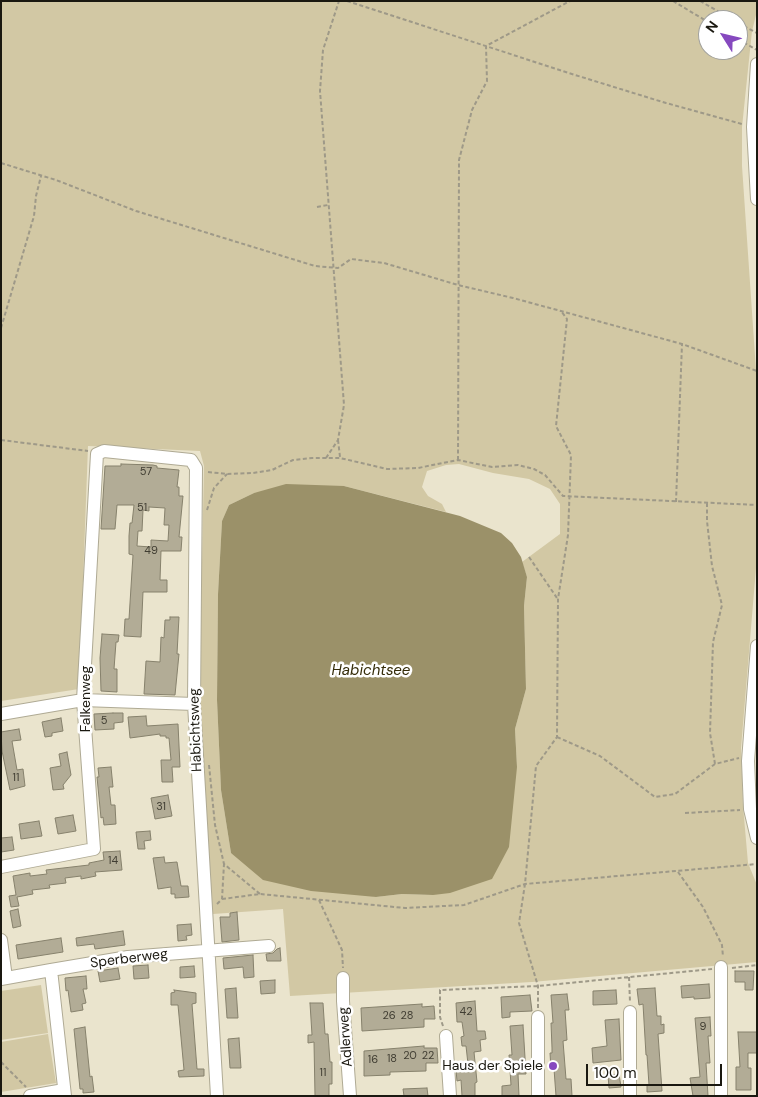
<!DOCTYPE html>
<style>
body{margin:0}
#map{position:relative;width:758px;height:1097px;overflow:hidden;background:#eae4cd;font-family:"DM Sans",sans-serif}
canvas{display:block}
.frame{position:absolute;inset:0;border:2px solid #1a1810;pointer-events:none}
.north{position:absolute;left:698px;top:10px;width:50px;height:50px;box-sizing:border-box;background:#fff;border:1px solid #a3a39f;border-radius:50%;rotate:306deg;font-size:14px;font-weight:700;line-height:20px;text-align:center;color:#1a1810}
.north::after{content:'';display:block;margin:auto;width:18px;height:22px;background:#8649bf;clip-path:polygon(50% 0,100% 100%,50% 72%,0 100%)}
.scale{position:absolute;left:586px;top:1064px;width:136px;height:22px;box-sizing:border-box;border:2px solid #1a1810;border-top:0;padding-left:6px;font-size:15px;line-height:18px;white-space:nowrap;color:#1a1810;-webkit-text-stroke:4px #fff;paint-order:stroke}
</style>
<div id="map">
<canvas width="758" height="1097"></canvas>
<div class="frame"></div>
<div class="north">N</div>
<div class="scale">100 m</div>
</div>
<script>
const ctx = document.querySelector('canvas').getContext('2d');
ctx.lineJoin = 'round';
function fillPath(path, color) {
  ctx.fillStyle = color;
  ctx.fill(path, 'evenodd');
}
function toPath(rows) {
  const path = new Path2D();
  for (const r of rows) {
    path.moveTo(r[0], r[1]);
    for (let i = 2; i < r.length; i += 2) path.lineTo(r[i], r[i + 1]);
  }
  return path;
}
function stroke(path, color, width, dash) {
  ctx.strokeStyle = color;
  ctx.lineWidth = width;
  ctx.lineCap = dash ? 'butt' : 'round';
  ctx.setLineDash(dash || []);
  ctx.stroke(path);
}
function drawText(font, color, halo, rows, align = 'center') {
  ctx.font = font + ' "DM Sans",sans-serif';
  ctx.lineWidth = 5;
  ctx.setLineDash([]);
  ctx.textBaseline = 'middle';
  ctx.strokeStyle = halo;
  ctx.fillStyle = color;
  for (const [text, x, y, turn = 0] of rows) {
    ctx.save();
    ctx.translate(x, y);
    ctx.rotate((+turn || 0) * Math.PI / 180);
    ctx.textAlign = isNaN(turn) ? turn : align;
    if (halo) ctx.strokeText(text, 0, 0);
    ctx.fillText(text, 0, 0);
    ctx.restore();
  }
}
fillPath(toPath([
 [1,1,757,1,757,11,752,31,742,127,742,166,757,385,757,556,741,748,743,806,748,863,757,885,757,962,532,982,290,996,283,909,213,914,208,875,199,704,204,466,200,451,88,446,79,689,1,701],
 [708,20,738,20,738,50,708,50],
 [459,464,493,473,529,479,550,489,560,504,560,534,522,562,527,577,524,606,526,689,515,729,517,767,433,895,402,894,376,897,231,853,221,790,217,700,218,594,222,521,229,505,254,493,344,486,446,512,442,504,428,496,422,487,427,471,446,465],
 [41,985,48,1033,1,1040,1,991],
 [48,1034,56,1083,1,1092,1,1042]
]), '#d2c8a4');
fillPath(toPath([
 [286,484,344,486,460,516,501,533,512,543,521,557,527,577,524,606,526,689,515,729,517,767,509,847,492,879,450,893,433,895,402,894,376,897,311,891,263,880,231,853,221,790,217,700,218,594,222,521,229,505,254,493]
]), '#9b9169');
const building = toPath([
 [121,464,153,465,157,466,157,468,179,470,177,487,179,487,179,496,183,496,179,537,182,537,181,551,161,551,160,580,167,580,167,592,143,592,141,637,124,636,125,619,129,619,133,555,129,554,129,536,130,523,132,523,134,505,117,505,115,529,101,529,105,466,121,466,121,464],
 [149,507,165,508,164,525,169,525,168,541,151,540,151,547,137,546,138,531,142,531,143,510,149,511,149,507],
 [170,617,179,617,177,654,179,654,175,695,144,694,146,661,160,662,161,637,164,638,165,620,170,620,170,617],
 [102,634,119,635,118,642,116,642,114,669,117,669,117,692,101,691,100,658,102,634],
 [113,713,123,713,123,722,114,723,114,729,95,730,94,714,113,713],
 [146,716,147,726,178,724,180,767,172,767,173,782,162,782,161,760,171,760,169,738,166,738,166,736,160,736,160,734,130,738,128,717,146,716],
 [61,718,63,731,52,733,52,736,45,737,42,722,61,718],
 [19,729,21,740,12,741,17,770,23,769,25,786,10,790,2,751,1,732,19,729],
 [67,752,71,775,63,785,64,789,53,790,50,768,61,766,59,754,67,752],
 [111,767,113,787,109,787,111,805,115,805,116,824,104,825,103,817,101,818,97,777,99,777,98,768,111,767],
 [168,795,172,816,155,819,151,798,168,795],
 [73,815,76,831,58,834,55,818,73,815],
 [39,821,42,836,21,839,19,824,39,821],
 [150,831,151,840,144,841,145,849,138,849,136,832,150,831],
 [12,837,14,850,1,852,1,838,12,837],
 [120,851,122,870,95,872,96,876,81,879,81,876,65,878,66,883,49,885,50,888,32,890,33,894,17,897,19,906,11,907,9,896,16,895,13,876,30,873,30,876,47,874,46,870,89,865,89,863,104,860,103,852,120,851],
 [164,857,165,863,177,862,181,886,188,886,189,897,175,898,175,894,171,894,171,887,158,889,153,858,164,857],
 [18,909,21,926,13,928,10,911,18,909],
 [237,912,239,940,222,942,220,917,230,917,230,913,237,912],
 [191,924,192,935,186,936,187,940,178,941,177,925,191,924],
 [123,931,125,945,95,949,94,944,77,946,76,938,123,931],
 [61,938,63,952,18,959,16,945,61,938],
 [280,948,281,961,267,961,266,954,273,953,277,949,280,948],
 [253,955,254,977,244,978,243,967,224,969,223,958,253,955],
 [148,965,149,978,134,979,133,966,148,965],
 [194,966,195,977,180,978,180,967,194,966],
 [118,968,120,979,100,982,98,971,118,968],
 [735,971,754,971,753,990,745,990,745,982,735,982,735,971],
 [86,976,87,989,83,989,86,1003,82,1004,83,1010,71,1012,68,990,66,991,65,978,86,976],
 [275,980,275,993,261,994,260,981,275,980],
 [709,984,710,998,694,999,694,997,682,998,681,986,709,984],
 [236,988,238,1018,227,1018,225,989,236,988],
 [655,988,657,1016,661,1016,661,1025,664,1024,664,1033,658,1034,662,1091,647,1092,647,1085,649,1085,647,1055,646,1055,643,1004,639,1005,637,989,655,988],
 [174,990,196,993,196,1003,192,1004,197,1069,204,1069,204,1076,179,1077,178,1071,184,1070,178,1005,171,1005,171,993,175,992,174,990],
 [616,990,617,1004,593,1005,593,991,616,990],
 [567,994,569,1010,565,1010,567,1040,563,1041,566,1079,571,1079,572,1096,556,1096,554,1069,551,1069,550,1053,552,1053,552,1048,551,1023,553,1023,551,995,567,994],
 [530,995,532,1011,510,1012,510,1017,502,1018,501,997,530,995],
 [475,1001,477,1031,485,1031,486,1039,480,1040,481,1051,474,1052,477,1082,475,1083,475,1096,462,1096,461,1080,457,1081,456,1070,459,1070,458,1065,468,1064,466,1046,462,1046,461,1037,464,1036,462,1022,457,1022,456,1003,475,1001],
 [310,1003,323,1003,325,1034,328,1034,330,1062,332,1062,332,1084,329,1084,329,1096,315,1096,314,1042,308,1043,308,1035,312,1035,310,1003],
 [422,1004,422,1007,434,1006,435,1019,424,1019,424,1027,362,1031,361,1008,422,1004],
 [710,1017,711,1036,708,1036,710,1063,706,1063,708,1096,693,1096,690,1078,700,1077,695,1018,710,1017],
 [619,1019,621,1060,593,1063,592,1048,607,1046,605,1020,619,1019],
 [523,1025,526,1074,518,1074,519,1096,502,1096,502,1086,511,1085,509,1055,512,1055,510,1026,523,1025],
 [85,1027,90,1077,92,1076,94,1092,83,1093,83,1089,80,1089,74,1029,85,1027],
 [738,1032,757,1032,757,1053,748,1053,748,1068,751,1068,751,1090,736,1090,736,1067,740,1067,738,1032],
 [239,1038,241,1068,230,1068,228,1039,239,1038],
 [424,1046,424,1048,437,1048,438,1063,426,1063,426,1071,390,1072,390,1075,364,1076,364,1051,424,1046],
 [619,1074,621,1087,609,1088,608,1075,619,1074],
 [427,1088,428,1096,404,1096,403,1089,427,1088]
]);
fillPath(building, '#b2ac96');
stroke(building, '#86816c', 1);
const minor = toPath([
 [757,64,753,127,757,199],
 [757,646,748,761,750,809,757,838],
 [1,714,83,700,194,704],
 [1,867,94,849,83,700,97,454,104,451,191,460,196,468,194,704,217,1096],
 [1,940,6,978],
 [721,967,721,1096],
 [51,970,128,957,269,946],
 [343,978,343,1001,350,1096],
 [1,979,51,970,65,1096],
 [630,1012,630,1096],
 [446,1036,450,1096],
 [30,1096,64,1090],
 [538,1096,538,1017]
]);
stroke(minor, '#afaa94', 14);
stroke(toPath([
 [347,1,575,75,666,103,742,124],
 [673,1,708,22],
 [700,1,733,20],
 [738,23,757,33],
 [738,39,757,50],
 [1,163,56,180,136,211,315,266,338,268,351,259,384,263,458,285,513,298,682,344,757,371],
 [317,207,328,205],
 [1,328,34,216,36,196,41,176],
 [1,440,88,451],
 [338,440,340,457],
 [326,458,338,440,344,405,320,91,323,50,339,1],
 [458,460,459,160,472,110,487,81,486,46,570,1],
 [208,472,227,474,253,473,272,470,293,460,312,458,340,458,387,469,418,468,458,460,492,467,518,465,534,469,545,475,563,496,757,505],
 [676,502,682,344],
 [707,503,707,521,712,566,722,605,713,642,710,733,715,764],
 [207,510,214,488,227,474],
 [529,557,557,598],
 [557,737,600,756,655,797,675,794,715,764,739,758],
 [209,765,215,825,224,864,260,894],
 [685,813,740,810],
 [678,872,703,907,722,945,723,957],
 [222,899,260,894,405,908,464,905,525,884,757,864],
 [319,900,342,950,343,968],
 [217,904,222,899,224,864],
 [732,968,757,965],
 [629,977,630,1002],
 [538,1008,538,986,519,923,525,884,536,766,557,737,558,599,568,535,571,455,556,426,567,319,561,311],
 [443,1026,440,1017,440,990,538,986,712,969],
 [1,1062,26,1087]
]), '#9e9988', 2, [4, 2.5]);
stroke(minor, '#fff', 12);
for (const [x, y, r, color] of [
 [553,1066,5,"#8649bf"]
]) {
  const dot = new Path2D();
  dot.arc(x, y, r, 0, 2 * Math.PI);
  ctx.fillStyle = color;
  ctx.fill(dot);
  stroke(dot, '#fff', 2);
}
drawText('11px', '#403d32', null, [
 ["57",146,472],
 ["51",142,508],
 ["49",151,551],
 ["5",104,721],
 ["11",16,778],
 ["31",161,807],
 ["14",113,861],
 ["42",466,1012],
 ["26",389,1016],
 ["28",407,1016],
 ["9",703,1027],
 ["20",410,1056],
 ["22",428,1056],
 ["18",392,1059],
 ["16",373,1060],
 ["11",323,1073]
]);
drawText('14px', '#1a1810', '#fff', [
 ["Falkenweg",86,699,-90],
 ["Habichtsweg",196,730,-92],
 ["Sperberweg",129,959,-7],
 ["Adlerweg",346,1037,-94]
]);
drawText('14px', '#1a1810', '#fff', [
 ["Haus der Spiele",543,1066]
], 'right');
drawText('italic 15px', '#352c09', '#fff', [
 ["Habichtsee",371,671]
]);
</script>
